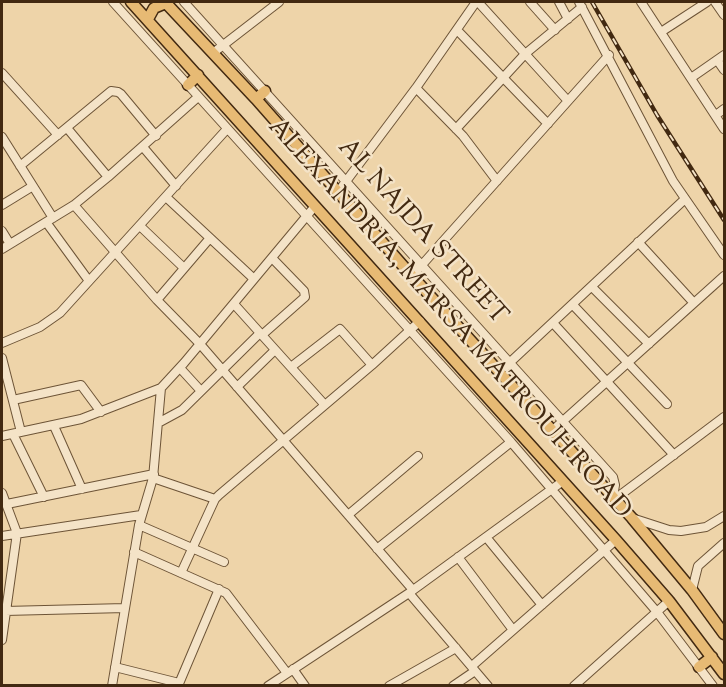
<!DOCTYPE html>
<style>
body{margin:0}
#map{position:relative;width:726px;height:687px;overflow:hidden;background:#eed4a9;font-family:"Sorts Mill Goudy",serif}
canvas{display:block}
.frame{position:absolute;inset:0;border:3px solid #422911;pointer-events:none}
</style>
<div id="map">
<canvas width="726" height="687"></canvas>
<div class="frame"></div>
</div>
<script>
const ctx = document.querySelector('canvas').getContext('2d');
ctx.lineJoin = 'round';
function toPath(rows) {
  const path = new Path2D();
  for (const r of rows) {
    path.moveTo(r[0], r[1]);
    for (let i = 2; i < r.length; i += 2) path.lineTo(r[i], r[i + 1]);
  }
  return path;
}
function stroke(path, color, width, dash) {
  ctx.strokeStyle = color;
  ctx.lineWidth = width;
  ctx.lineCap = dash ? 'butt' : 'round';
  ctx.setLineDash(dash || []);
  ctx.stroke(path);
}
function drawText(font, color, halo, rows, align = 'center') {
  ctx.font = font + ' "Sorts Mill Goudy",serif';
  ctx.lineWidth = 5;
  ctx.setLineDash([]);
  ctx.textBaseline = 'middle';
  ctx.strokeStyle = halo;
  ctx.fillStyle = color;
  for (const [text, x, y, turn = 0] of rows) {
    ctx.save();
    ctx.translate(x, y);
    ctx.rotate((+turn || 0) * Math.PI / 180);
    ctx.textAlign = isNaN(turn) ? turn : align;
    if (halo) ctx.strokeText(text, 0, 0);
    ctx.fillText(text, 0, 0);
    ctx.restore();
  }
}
const minor = toPath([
 [113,2,511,442,657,612,713,686],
 [184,2,613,477,615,485,613,497],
 [478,2,568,101],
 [530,2,555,30],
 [559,2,568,19],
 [579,2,673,181,724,255],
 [641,2,724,129],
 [715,2,724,15],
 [457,30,548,124],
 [661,32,707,2],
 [213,53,279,2],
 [717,60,724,70],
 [2,73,58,135],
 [691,78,724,55],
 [416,88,463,136,497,181],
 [716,115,724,109],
 [67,128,108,177],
 [456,129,525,54,582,7],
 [2,137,53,218],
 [143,147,176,186],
 [20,166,111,91,118,92,121,94,156,136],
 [338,192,416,88,476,2],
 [166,197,254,279],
 [2,205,33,186],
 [74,205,157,300,200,344,413,590],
 [46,222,89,281],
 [140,226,184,268],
 [2,231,10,244],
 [638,242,693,302],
 [2,249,74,205,108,177,198,97],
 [412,276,609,55],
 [592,287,649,344],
 [157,300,210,238],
 [234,304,324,404],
 [573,305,667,404],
 [553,323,674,455],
 [262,335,305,297,304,291,272,258],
 [2,343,40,327,60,313,227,129],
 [2,358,21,432],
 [291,367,340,329,372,365],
 [505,367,685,199],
 [180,368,201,391],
 [237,387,275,350],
 [13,400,81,385,101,412],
 [158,423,182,410,260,333],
 [54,426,82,489],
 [553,430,724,276],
 [13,434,44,497],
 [2,436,81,419,161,388,184,363,315,206],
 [153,478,215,499],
 [2,493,17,533,2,640],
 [615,499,724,417],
 [7,504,154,474],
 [348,515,418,456],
 [632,518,669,530,681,531,706,527,724,516],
 [139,525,224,562],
 [2,536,141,515],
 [486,537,542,605],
 [377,549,511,442],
 [134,552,226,593,287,673],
 [458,557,513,630],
 [181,573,215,499,219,495,372,365,420,321],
 [692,590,698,566,724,543],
 [409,593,488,686],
 [5,611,125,608],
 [472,666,616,540],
 [115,667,179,683],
 [293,669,305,686],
 [112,686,139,525,153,478,161,388],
 [178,686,219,589],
 [268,686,409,593,563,481],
 [389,686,456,648],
 [453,686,475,671],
 [574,686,669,601]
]);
const major = toPath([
 [131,2,616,540,669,601,724,674],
 [165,2,256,99,412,276,632,518,692,590,724,634],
 [148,19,154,8,166,3],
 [188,85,198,75],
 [256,99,265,91],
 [699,667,712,657]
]);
stroke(minor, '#6d5437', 10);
stroke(major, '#422911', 13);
stroke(minor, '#f4e3c7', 8);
stroke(major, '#e7ba74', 10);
const rail = toPath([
 [592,2,657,115,724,220]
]);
stroke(rail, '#422911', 4.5);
stroke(rail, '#f4e3c7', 2, [7]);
drawText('26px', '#422911', '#f4e3c7', [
 ["AL NAJDA STREET",421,233,48],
 ["ALEXANDRIA, MARSA MATROUH ROAD",448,320,48]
]);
</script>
